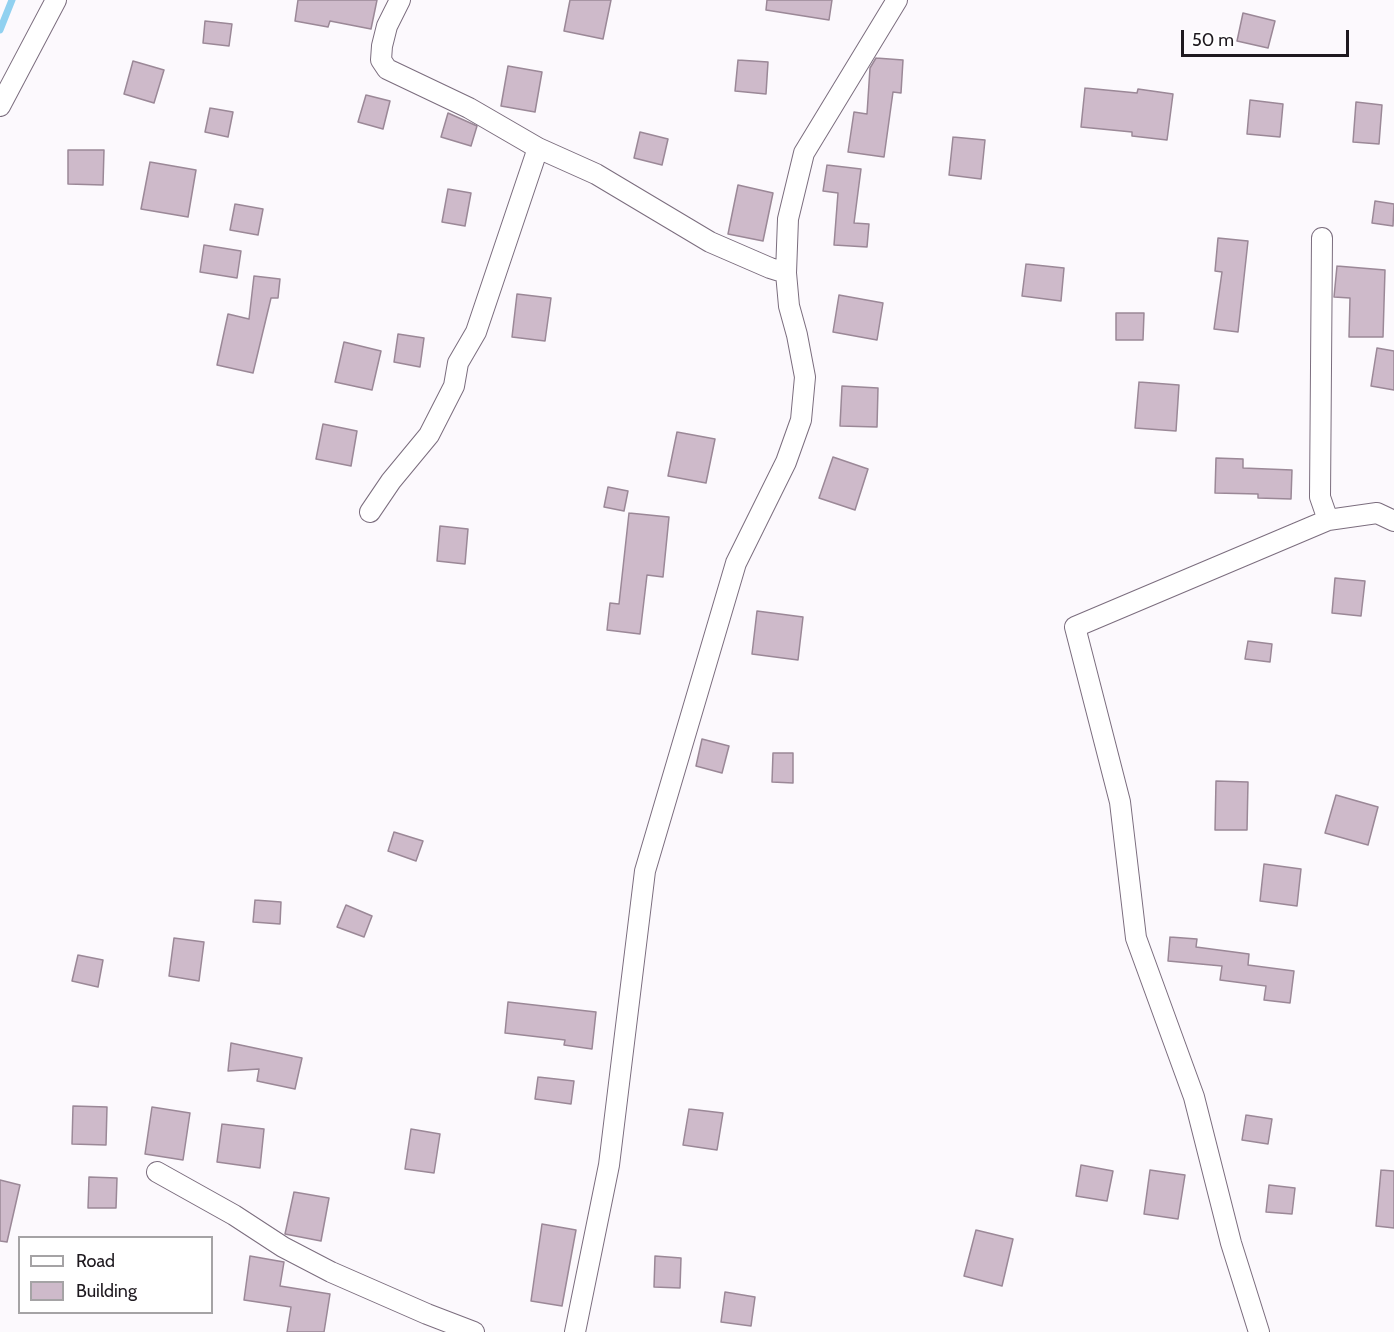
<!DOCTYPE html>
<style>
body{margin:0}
#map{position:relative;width:1394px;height:1332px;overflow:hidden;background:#fcf9fd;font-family:Cabin,sans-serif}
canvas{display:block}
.legend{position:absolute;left:18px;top:1236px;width:195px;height:78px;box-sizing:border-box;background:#fff;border:2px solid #a5a3a5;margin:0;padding:8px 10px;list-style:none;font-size:18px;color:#1e191f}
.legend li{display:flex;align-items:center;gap:12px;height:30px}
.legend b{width:30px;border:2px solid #a5a3a5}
.scale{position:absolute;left:1181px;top:30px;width:168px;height:27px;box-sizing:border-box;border:3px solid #1e191f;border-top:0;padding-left:8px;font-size:18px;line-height:21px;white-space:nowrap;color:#1e191f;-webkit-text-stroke:4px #fff;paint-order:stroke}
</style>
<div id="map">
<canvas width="1394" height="1332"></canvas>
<ul class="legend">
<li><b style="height:8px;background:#fff"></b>Road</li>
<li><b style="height:16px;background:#cebaca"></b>Building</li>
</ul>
<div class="scale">50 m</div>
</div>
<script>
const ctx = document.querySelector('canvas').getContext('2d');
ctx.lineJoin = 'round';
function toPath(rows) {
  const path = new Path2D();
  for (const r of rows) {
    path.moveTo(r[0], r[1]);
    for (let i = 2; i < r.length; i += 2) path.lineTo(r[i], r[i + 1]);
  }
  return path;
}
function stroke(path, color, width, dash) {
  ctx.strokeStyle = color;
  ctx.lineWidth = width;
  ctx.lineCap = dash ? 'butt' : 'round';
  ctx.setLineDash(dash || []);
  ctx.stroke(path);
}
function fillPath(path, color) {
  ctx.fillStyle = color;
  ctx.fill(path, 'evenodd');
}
stroke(toPath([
 [0,30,12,0]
]), '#91d1f0', 7);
const building = toPath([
 [298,0,377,0,371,29,330,21,328,27,295,21,298,0],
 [570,0,611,0,603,39,564,31,570,0],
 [767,0,832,0,829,20,766,10,767,0],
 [1243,13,1275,21,1268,48,1237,41,1243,13],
 [205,21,232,24,229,46,203,43,205,21],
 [876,58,903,60,901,93,893,92,884,157,848,152,854,112,867,114,870,68,876,58],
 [738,60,768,62,766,94,735,91,738,60],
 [133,61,164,70,154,103,124,94,133,61],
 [508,66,542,72,535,112,501,106,508,66],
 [1085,88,1137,93,1138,89,1173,94,1167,140,1132,136,1132,132,1081,127,1085,88],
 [366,95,390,101,383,129,358,122,366,95],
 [1250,100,1283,104,1280,137,1247,134,1250,100],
 [1356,102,1382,105,1379,144,1353,142,1356,102],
 [210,108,233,112,228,137,205,132,210,108],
 [448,113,477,126,471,146,441,137,448,113],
 [640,132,668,139,662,165,634,158,640,132],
 [953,137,985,140,981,179,949,175,953,137],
 [68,150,104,150,103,185,68,184,68,150],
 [150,162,196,170,188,217,141,209,150,162],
 [827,165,861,169,854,223,869,224,867,247,834,245,838,193,823,191,827,165],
 [738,185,773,193,763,241,728,234,738,185],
 [448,189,471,193,465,226,442,222,448,189],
 [1375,201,1394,204,1393,226,1372,223,1375,201],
 [235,204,263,209,258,235,230,230,235,204],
 [1218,238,1248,241,1238,332,1214,329,1222,272,1215,271,1218,238],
 [204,245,241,251,237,278,200,272,204,245],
 [1026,264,1064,268,1061,301,1022,296,1026,264],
 [1337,266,1385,270,1383,337,1349,337,1350,298,1334,297,1337,266],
 [254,276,280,279,278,298,271,298,253,373,217,365,228,314,249,319,254,276],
 [517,294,551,298,545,341,512,337,517,294],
 [839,295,883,303,877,340,833,332,839,295],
 [1116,313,1144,313,1143,340,1116,340,1116,313],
 [398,334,424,338,420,367,394,362,398,334],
 [344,342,381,351,372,390,335,382,344,342],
 [1377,348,1394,351,1394,390,1371,386,1377,348],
 [1139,382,1179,385,1176,431,1135,428,1139,382],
 [842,386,878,388,877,427,840,426,842,386],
 [323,424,357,431,351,466,316,459,323,424],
 [677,432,715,439,706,483,668,476,677,432],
 [833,457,868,469,855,510,819,498,833,457],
 [1216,458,1243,459,1243,468,1292,470,1291,499,1258,498,1258,494,1215,493,1216,458],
 [608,487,628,491,624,511,604,507,608,487],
 [629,513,669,517,663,577,647,575,640,634,607,630,610,603,619,604,629,513],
 [440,526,468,529,465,564,437,561,440,526],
 [1335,578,1365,581,1361,616,1332,613,1335,578],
 [757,611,803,617,798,660,752,654,757,611],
 [1248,641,1272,644,1270,662,1245,659,1248,641],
 [702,739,729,746,722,773,696,766,702,739],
 [773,753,793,753,793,783,772,782,773,753],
 [1216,781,1248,782,1247,830,1215,830,1216,781],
 [1336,795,1378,807,1368,845,1325,833,1336,795],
 [394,832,423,841,416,861,388,851,394,832],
 [1264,864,1301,869,1297,906,1260,901,1264,864],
 [255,900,281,902,280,924,253,922,255,900],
 [346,905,372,916,364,937,337,927,346,905],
 [1170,937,1197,939,1196,947,1249,954,1248,965,1294,971,1290,1003,1264,1000,1266,986,1220,980,1222,966,1168,961,1170,937],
 [174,938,204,942,199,981,169,976,174,938],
 [78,955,103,960,98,987,72,981,78,955],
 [508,1002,596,1012,592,1049,564,1045,565,1040,505,1033,508,1002],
 [231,1043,302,1058,295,1089,257,1081,259,1069,228,1071,231,1043],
 [538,1077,574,1081,571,1104,535,1099,538,1077],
 [73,1106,107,1107,106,1145,72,1144,73,1106],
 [152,1107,190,1113,183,1160,145,1154,152,1107],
 [689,1109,723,1113,717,1150,683,1145,689,1109],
 [1246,1115,1272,1119,1268,1144,1242,1140,1246,1115],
 [222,1124,264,1129,260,1168,217,1162,222,1124],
 [411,1129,440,1134,434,1173,405,1169,411,1129],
 [1081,1165,1113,1171,1107,1201,1076,1196,1081,1165],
 [1150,1170,1185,1175,1178,1219,1144,1214,1150,1170],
 [1381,1170,1394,1171,1394,1228,1376,1226,1381,1170],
 [89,1177,117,1178,116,1208,88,1208,89,1177],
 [0,1180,20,1185,7,1242,0,1241,0,1180],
 [1269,1185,1295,1188,1292,1214,1266,1212,1269,1185],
 [294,1192,329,1198,321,1241,285,1234,294,1192],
 [542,1224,576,1230,562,1306,531,1301,542,1224],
 [976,1230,1013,1239,1002,1286,964,1276,976,1230],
 [250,1256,284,1262,280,1286,330,1294,324,1332,287,1332,291,1307,244,1300,250,1256],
 [655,1256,681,1258,680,1288,654,1287,655,1256],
 [725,1292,755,1297,751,1326,721,1322,725,1292]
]);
fillPath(building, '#cebaca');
stroke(building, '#9b8897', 1.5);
const minor = toPath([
 [400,0,387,26,382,46,381,60,387,69,469,108,538,148,596,174,710,242,770,268,786,273],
 [0,106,56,0],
 [1322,238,1320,497,1328,520],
 [370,512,391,481,429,435,454,386,458,363,476,332,538,148],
 [157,1172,234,1215,283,1247,331,1272,427,1314,474,1332],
 [575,1332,609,1165,645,871,736,563,786,462,801,420,805,377,797,335,789,306,786,273,788,219,804,153,897,0],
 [1259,1332,1231,1243,1194,1097,1136,938,1120,802,1075,627,1328,520,1377,513,1394,521]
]);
stroke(minor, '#7b6d7e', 22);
stroke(minor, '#fff', 20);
</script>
